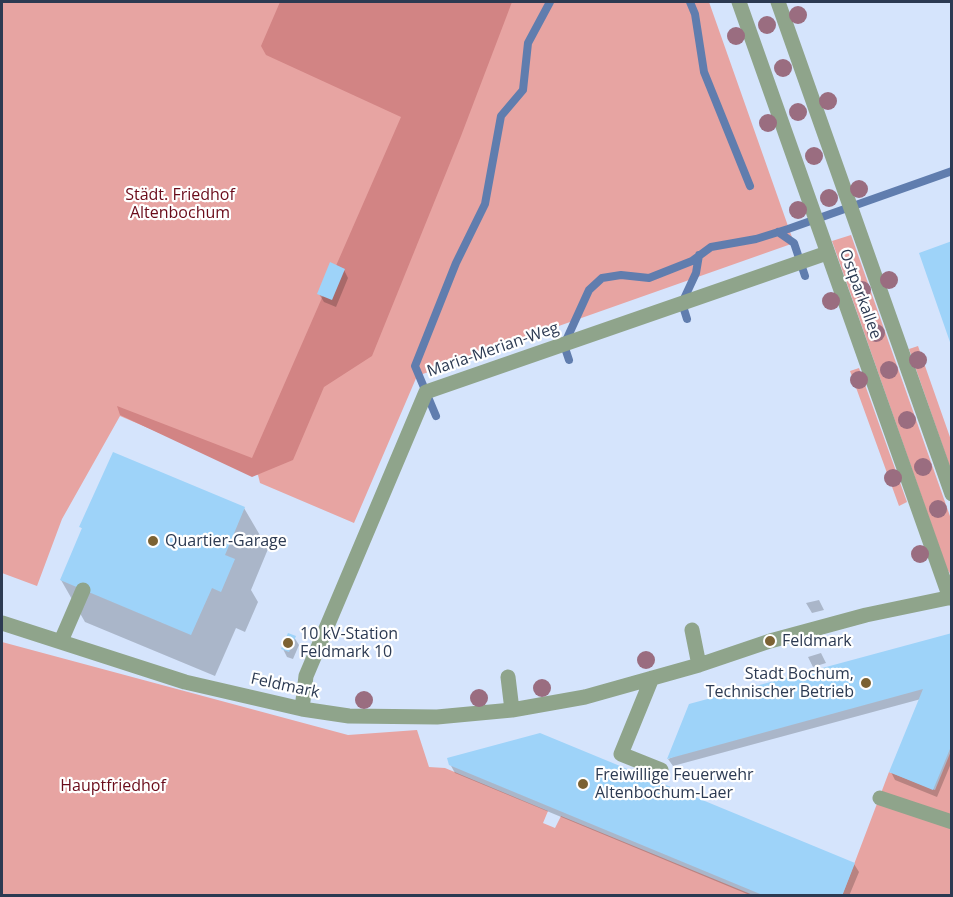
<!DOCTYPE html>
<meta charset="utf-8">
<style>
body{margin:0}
#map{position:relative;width:953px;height:897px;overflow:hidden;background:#d5e4fc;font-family:"Open Sans",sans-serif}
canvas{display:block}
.frame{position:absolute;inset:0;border:3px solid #2c3a52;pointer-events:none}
</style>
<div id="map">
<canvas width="953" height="897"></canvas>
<div class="frame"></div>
</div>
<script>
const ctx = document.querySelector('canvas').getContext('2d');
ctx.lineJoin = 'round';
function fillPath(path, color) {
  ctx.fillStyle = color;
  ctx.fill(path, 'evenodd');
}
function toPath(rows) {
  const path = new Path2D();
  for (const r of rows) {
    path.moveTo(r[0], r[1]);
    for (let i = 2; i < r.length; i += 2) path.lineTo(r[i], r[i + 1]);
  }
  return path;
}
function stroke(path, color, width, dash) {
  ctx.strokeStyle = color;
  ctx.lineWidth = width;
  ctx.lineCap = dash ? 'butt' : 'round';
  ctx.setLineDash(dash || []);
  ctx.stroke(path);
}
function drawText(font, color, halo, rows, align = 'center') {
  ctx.font = font + ' "Open Sans",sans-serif';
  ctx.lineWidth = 4.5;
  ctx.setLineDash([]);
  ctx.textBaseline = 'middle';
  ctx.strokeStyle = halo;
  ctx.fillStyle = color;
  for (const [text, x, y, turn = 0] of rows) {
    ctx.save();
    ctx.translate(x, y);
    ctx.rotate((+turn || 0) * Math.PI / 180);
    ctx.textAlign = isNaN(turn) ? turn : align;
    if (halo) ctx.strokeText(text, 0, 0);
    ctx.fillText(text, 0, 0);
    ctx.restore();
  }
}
fillPath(toPath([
 [2,2,709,2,794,243,417,376,354,523,260,483,258,475,120,416,62,519,37,586,2,573],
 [851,235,951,519,951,575,947,569,832,241],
 [918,346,951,440,951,470,909,349],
 [859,368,907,502,899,506,850,371],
 [2,642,348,735,417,730,429,767,445,768,548,811,543,823,555,828,561,816,753,895,2,895],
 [951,751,951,895,842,896,889,772,935,790]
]), '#e7a4a2');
fillPath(toPath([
 [280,2,512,2,461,136,372,356,324,387,293,460,252,477,120,415,117,406,252,458,401,117,266,55,261,46]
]), '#d28484');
fillPath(toPath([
 [344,270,348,278,336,307,324,302,319,294],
 [244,508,268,549,251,590,258,602,245,632,236,628,215,676,85,622,61,580,83,530,81,527],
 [819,600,824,610,812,613,806,603],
 [952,635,952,761,937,797,895,780,891,772,921,699,673,766,668,759],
 [294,637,299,645,293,659,287,657,283,649],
 [821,653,826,663,813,667,808,657],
 [450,764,854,864,859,872,849,896,752,896,455,773]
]), '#0003');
stroke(toPath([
 [690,2,695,14,704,72,750,186],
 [778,232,794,243,805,276],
 [687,319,682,303,696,273,699,255],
 [569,360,564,345,589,290,602,278,621,275,649,278,692,261,711,247,756,239,788,229,952,171],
 [436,416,415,366,456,263,485,204,501,116,523,90,528,43,550,2]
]), '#607dae', 8);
fillPath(toPath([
 [952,241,952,345,951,345,919,253],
 [330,262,345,269,332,300,317,294],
 [113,452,245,507,225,555,235,559,221,592,212,588,191,635,60,580,82,528,79,527],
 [288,633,296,636,289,652,281,649],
 [952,633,952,744,933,790,889,772,923,689,667,759,689,704],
 [540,733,855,863,842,896,765,896,449,765,447,758]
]), '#9ed3f9');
stroke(toPath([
 [739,2,950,598],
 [778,2,952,494],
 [2,623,185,682,302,709,349,716,437,717,512,710,585,697,699,665,770,641,866,615,952,597],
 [692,630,699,665],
 [61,641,83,590],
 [508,677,512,710],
 [652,678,621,754,661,770],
 [302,709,306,676,426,392,827,253],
 [880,798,952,822]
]), '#8fa48b', 15);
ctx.fillStyle = '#9a6d80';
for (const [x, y] of [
 [798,15],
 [767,25],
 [736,36],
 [783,68],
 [828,101],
 [798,112],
 [768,123],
 [814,156],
 [859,189],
 [829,198],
 [798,210],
 [889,280],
 [862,290],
 [831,301],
 [876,333],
 [918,360],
 [889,370],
 [859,380],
 [907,420],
 [923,467],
 [893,478],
 [938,509],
 [920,554],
 [646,660],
 [542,688],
 [479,698],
 [364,700]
]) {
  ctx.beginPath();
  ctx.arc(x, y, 9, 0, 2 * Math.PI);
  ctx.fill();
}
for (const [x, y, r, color] of [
 [153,541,6,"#7c6233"],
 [770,641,6,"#7c6233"],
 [288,643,6,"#7c6233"],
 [866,683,6,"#7c6233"],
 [583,784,6,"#7c6233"]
]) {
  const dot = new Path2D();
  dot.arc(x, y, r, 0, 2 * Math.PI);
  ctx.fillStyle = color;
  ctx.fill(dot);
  stroke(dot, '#fff', 2);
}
drawText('16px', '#6a0b1a', '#fff', [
 ["Städt. Friedhof",180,195],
 ["Altenbochum",180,213],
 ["Hauptfriedhof",113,786]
]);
drawText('16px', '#2c3a52', '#fff', [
 ["Ostparkallee",860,294,70],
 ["Maria-Merian-Weg",493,350,-19],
 ["Feldmark",285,686,12]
]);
drawText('16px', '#2c3a52', '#fff', [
 ["Quartier-Garage",165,541],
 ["10 kV-Station",300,634],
 ["Feldmark 10",300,652],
 ["Feldmark",782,641],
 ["Stadt Bochum,",854,674,"right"],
 ["Technischer Betrieb",854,692,"right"],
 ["Freiwillige Feuerwehr",595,775],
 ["Altenbochum-Laer",595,793]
], 'left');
</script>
